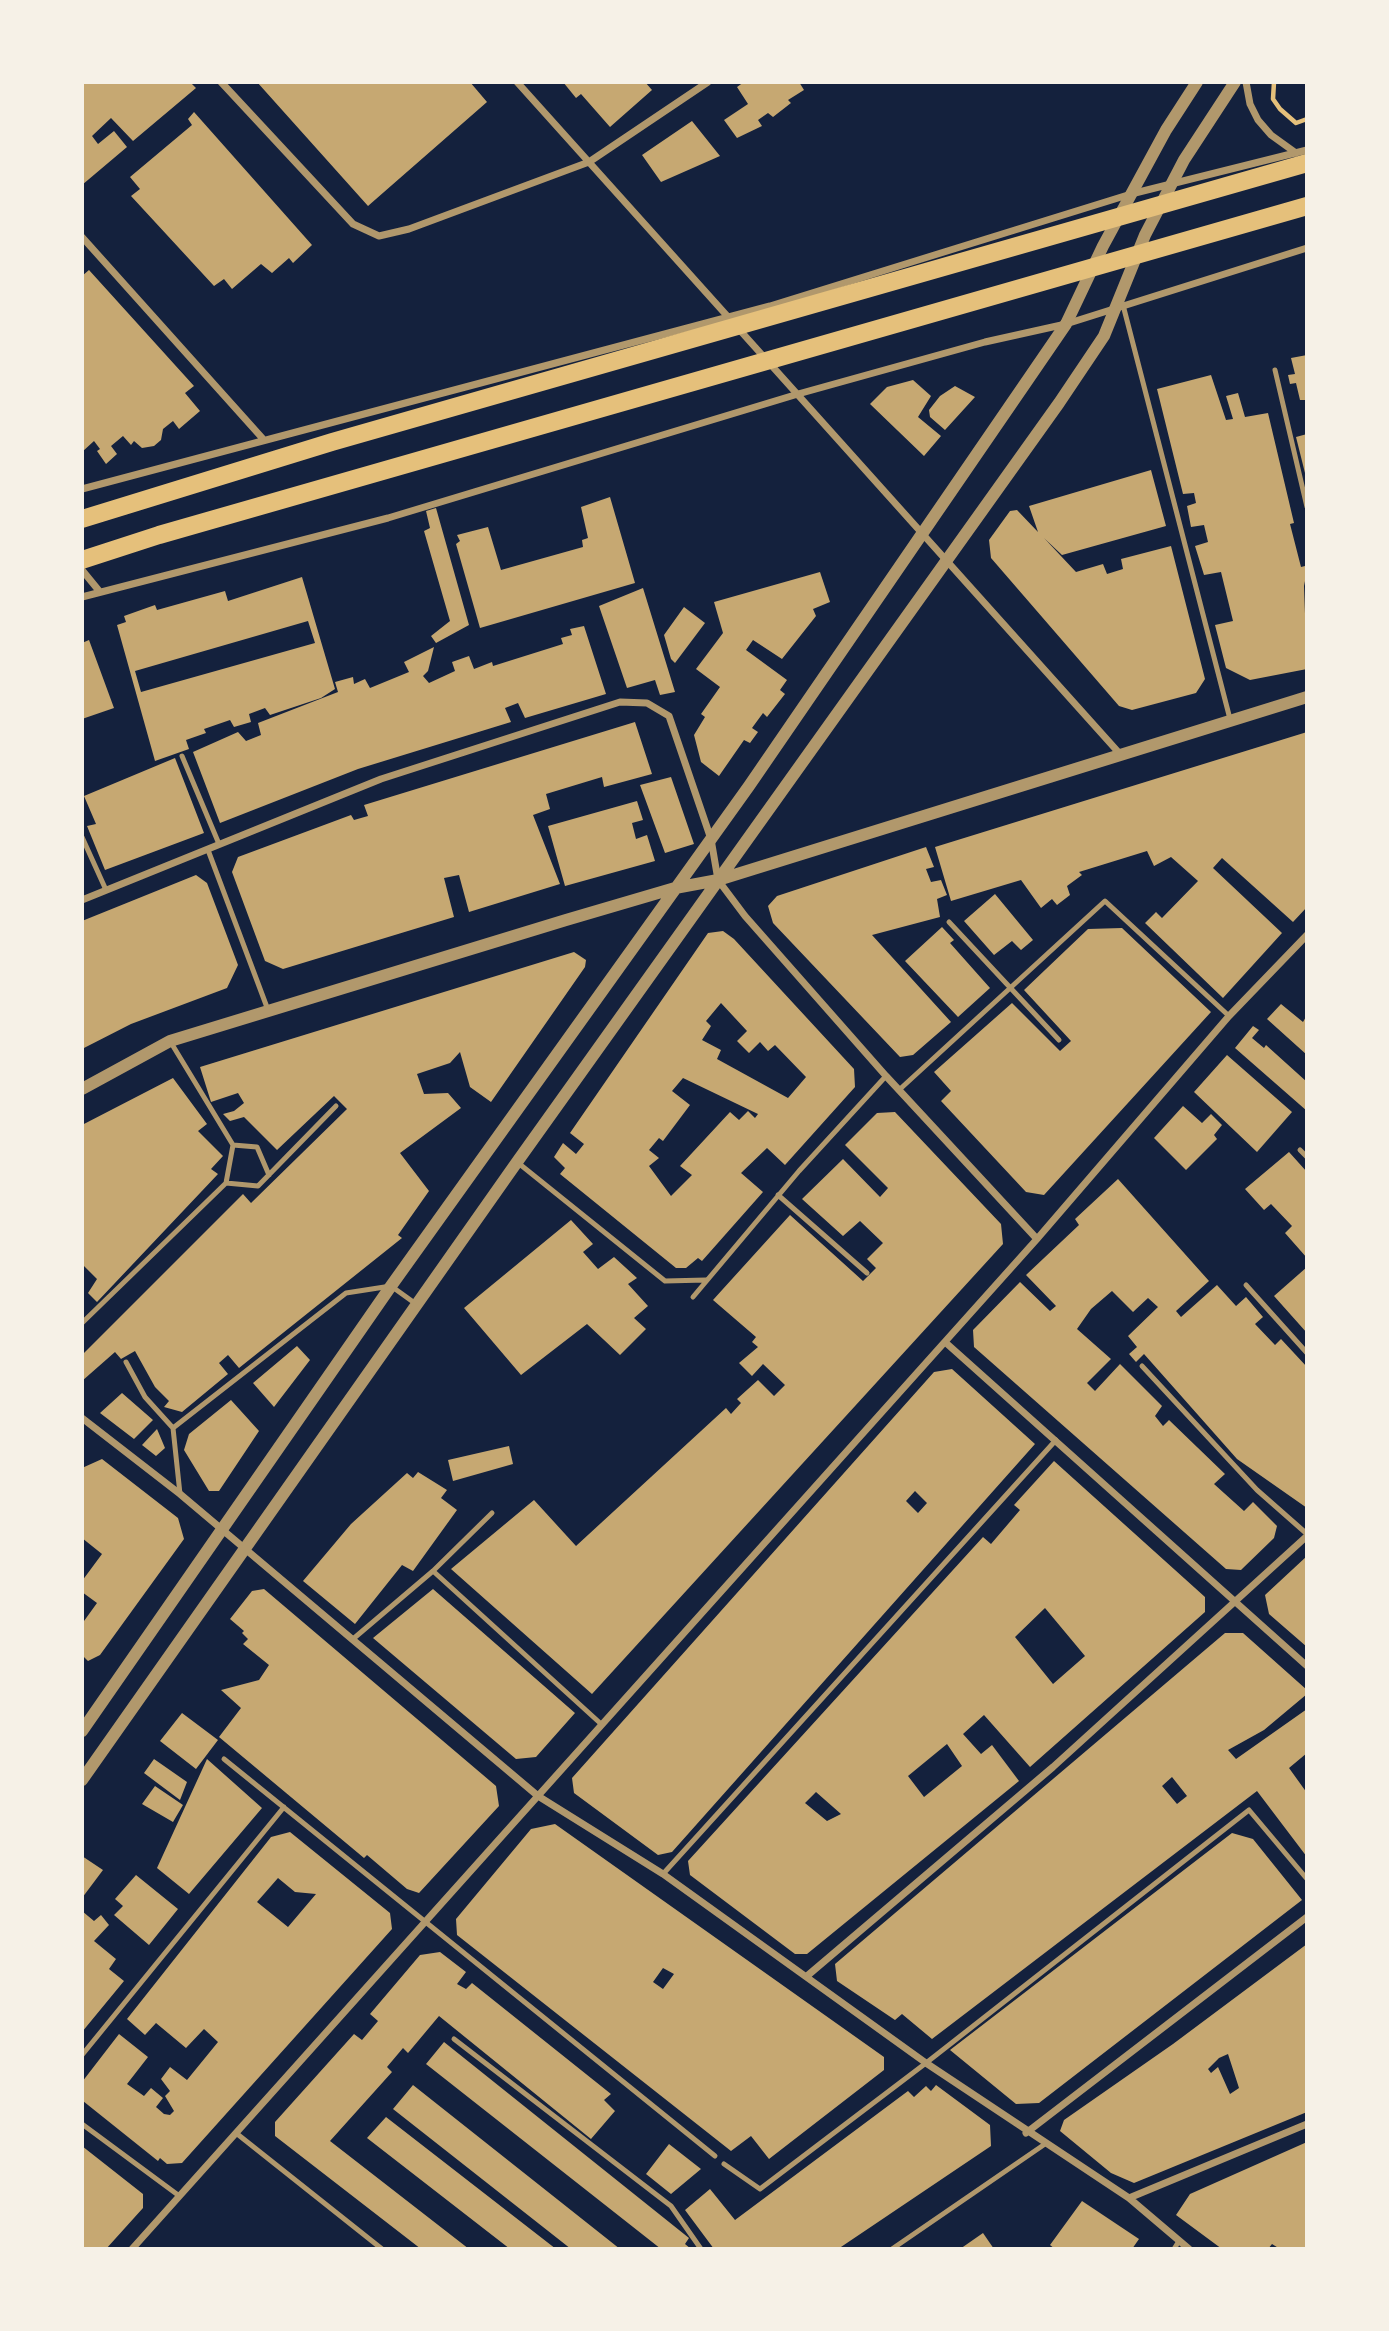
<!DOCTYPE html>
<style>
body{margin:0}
#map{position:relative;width:1389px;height:2331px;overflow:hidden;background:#14213d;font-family:Manrope,sans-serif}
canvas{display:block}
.frame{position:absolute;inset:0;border:84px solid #f6f1e7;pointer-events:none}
</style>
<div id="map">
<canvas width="1389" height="2331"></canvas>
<div class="frame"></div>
</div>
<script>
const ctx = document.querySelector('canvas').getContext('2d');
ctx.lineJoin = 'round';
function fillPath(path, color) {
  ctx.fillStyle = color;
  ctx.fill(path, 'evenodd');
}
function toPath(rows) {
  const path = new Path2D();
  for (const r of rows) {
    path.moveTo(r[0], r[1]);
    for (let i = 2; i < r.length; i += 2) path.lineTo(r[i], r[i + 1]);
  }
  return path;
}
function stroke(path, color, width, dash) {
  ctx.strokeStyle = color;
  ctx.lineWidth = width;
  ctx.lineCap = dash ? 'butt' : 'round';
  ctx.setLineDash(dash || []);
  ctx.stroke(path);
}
fillPath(toPath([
 [82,82,190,82,196,88,133,141,111,118,92,136,98,144,114,131,127,147,82,185],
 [257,82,470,82,487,102,368,206],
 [563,82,645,82,652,90,610,127,581,94,576,98],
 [744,82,799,82,804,90,788,100,791,103,773,117,768,113,758,120,762,126,737,138,724,120,748,104,737,87],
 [194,112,312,245,293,263,289,258,272,273,261,264,232,289,224,279,214,286,131,196,140,189,130,177,192,125,188,119],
 [692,121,720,156,661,182,642,155],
 [89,270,194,386,185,393,200,411,179,429,173,421,163,429,161,440,154,446,142,448,134,441,131,445,123,436,111,446,117,454,106,464,97,451,100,449,94,441,82,452,82,276],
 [1307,355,1307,400,1300,400,1296,383,1290,384,1288,375,1295,374,1291,358],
 [1211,375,1226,420,1233,419,1226,396,1238,393,1245,417,1268,413,1294,523,1290,524,1301,567,1305,566,1307,571,1304,586,1307,669,1250,680,1226,668,1215,625,1233,621,1221,572,1204,575,1195,546,1208,542,1204,525,1191,527,1187,506,1196,503,1194,493,1183,494,1157,389],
 [913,380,931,396,918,417,941,436,924,456,870,404,887,387],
 [955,386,975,397,945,430,930,417,929,410,940,396],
 [1307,434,1307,477,1306,477,1296,437],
 [1151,470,1166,526,1062,555,1044,538,1076,572,1103,564,1107,574,1123,569,1121,559,1171,546,1205,679,1196,693,1132,710,1119,706,991,558,989,540,1010,511,1017,510,1038,532,1029,506],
 [610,497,635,583,480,628,456,544,460,541,457,535,488,527,501,570,583,547,582,540,588,538,581,507],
 [436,508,469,625,436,643,431,636,450,621,424,531,430,528,426,511],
 [820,572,830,602,813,609,816,616,782,659,753,640,746,650,787,680,780,690,785,694,767,717,763,713,752,728,758,732,750,743,744,740,719,776,701,762,694,735,705,717,701,714,720,687,696,669,723,633,714,602],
 [302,577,335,689,321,698,270,715,265,708,249,714,251,722,234,727,230,720,204,729,206,733,186,740,189,749,155,761,117,625,126,622,124,616,155,605,157,610,225,591,228,601],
 [308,621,315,643,141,692,135,671],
 [643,588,675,692,660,695,655,680,627,688,599,606],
 [684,607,705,623,675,663,671,659,664,635],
 [584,626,606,694,525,718,518,703,505,708,511,722,358,769,220,823,193,752,238,732,246,741,261,735,258,723,338,692,335,682,353,677,354,684,365,679,370,688,409,672,404,662,434,647,428,671,423,676,429,683,455,671,452,662,469,656,474,669,492,662,493,666,563,644,561,638,572,635,570,629],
 [89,640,114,708,82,719,82,643],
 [635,722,652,774,604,787,602,777,546,794,550,809,533,815,560,884,469,912,459,875,444,878,454,917,283,969,265,961,232,872,238,857,351,815,354,820,368,816,364,805],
 [1307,732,1307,907,1293,922,1222,858,1213,868,1282,933,1223,998,1145,923,1156,912,1162,918,1198,881,1171,857,1154,866,1147,851,1079,872,1082,875,1067,886,1070,895,1057,905,1052,899,1041,908,1021,880,951,901,935,847],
 [175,758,204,833,105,870,87,826,96,824,84,796],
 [671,777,694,844,665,853,640,785],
 [637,801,643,820,632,823,636,839,647,835,655,861,565,886,548,826],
 [926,847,934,867,926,869,931,882,941,880,947,895,937,899,940,917,872,935,951,1022,913,1055,900,1057,773,923,768,906,777,896],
 [196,875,207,883,238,965,227,988,131,1024,82,1049,82,921],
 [995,894,1033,940,1021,950,1012,941,994,955,964,921],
 [942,927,954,940,950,943,990,988,958,1017,905,961],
 [1122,928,1211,1012,1044,1195,1026,1192,941,1101,951,1091,934,1072,1012,1003,1060,1051,1071,1041,1024,990,1088,929],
 [723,931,734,939,854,1069,855,1087,785,1165,767,1148,741,1173,763,1192,702,1261,698,1258,686,1268,676,1268,560,1174,565,1168,554,1157,563,1143,576,1154,584,1144,570,1133,708,933],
 [721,1003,747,1031,737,1041,749,1053,760,1042,768,1051,775,1045,806,1077,788,1098,717,1059,721,1050,702,1040,711,1026,706,1021],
 [683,1078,758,1114,755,1118,748,1111,739,1120,730,1112,680,1166,692,1175,671,1196,649,1166,659,1158,649,1150,659,1138,663,1141,690,1105,672,1091],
 [574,952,586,960,585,967,491,1102,470,1087,460,1052,450,1063,417,1074,424,1094,448,1093,461,1108,400,1153,429,1191,398,1235,402,1238,239,1368,228,1355,219,1363,228,1374,182,1412,164,1407,169,1401,155,1387,135,1351,121,1359,115,1352,82,1381,82,1355,243,1194,251,1203,347,1109,334,1096,277,1150,244,1117,230,1121,223,1114,234,1111,244,1103,238,1093,211,1102,200,1067],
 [1281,1004,1303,1022,1307,1015,1307,1055,1267,1019],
 [1253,1026,1259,1030,1252,1038,1264,1048,1266,1045,1307,1082,1307,1111,1235,1048],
 [1227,1055,1292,1112,1257,1152,1194,1092],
 [173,1078,207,1124,198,1131,223,1156,211,1169,218,1174,97,1302,88,1293,97,1279,82,1264,82,1125],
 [1183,1106,1202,1123,1211,1114,1222,1125,1214,1135,1217,1139,1186,1170,1154,1138],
 [895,1112,1001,1224,1003,1244,592,1694,451,1569,534,1500,576,1546,726,1408,731,1414,741,1403,737,1399,758,1380,774,1396,785,1385,763,1364,752,1376,739,1363,758,1347,752,1342,756,1337,713,1300,790,1215,863,1281,876,1268,867,1259,883,1243,860,1221,843,1236,802,1199,843,1159,880,1197,888,1188,845,1145,877,1113],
 [1289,1152,1307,1172,1307,1258,1285,1233,1292,1226,1271,1204,1264,1210,1245,1189],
 [1118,1179,1209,1281,1176,1311,1181,1317,1217,1285,1236,1306,1246,1297,1263,1317,1255,1324,1275,1345,1281,1339,1307,1367,1307,1508,1237,1459,1144,1354,1136,1362,1129,1354,1137,1347,1128,1336,1158,1307,1148,1298,1133,1312,1112,1291,1091,1309,1077,1329,1111,1359,1087,1383,1095,1391,1120,1364,1162,1406,1155,1416,1163,1426,1169,1420,1225,1474,1214,1484,1244,1511,1253,1502,1277,1526,1274,1538,1241,1570,1226,1569,974,1347,973,1330,1020,1282,1050,1311,1056,1306,1026,1275,1079,1225,1075,1219],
 [571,1220,593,1244,583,1252,598,1269,614,1257,637,1278,628,1284,648,1306,634,1318,646,1329,620,1355,587,1324,521,1375,464,1308],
 [1307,1267,1307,1333,1274,1296],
 [297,1346,310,1360,274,1407,253,1383],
 [952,1369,1035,1444,672,1852,658,1855,574,1793,572,1778,934,1372],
 [915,1491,927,1503,918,1513,906,1501],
 [122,1393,153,1420,134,1439,100,1413],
 [231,1400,259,1431,219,1491,209,1491,184,1450,189,1434],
 [157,1429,165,1448,156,1456,142,1445],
 [509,1446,513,1464,453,1481,448,1460],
 [102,1459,178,1518,184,1539,100,1655,88,1661,82,1655,82,1617,84,1621,97,1603,82,1592,82,1581,102,1554,82,1538,82,1468],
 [1054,1461,1205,1597,1205,1612,1030,1767,984,1715,963,1734,981,1754,992,1745,1019,1781,807,1954,795,1954,690,1875,688,1861,983,1537,991,1544,1020,1510,1014,1505],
 [1045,1608,1085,1656,1053,1684,1015,1637],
 [947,1744,962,1766,924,1797,908,1776],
 [816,1792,841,1814,827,1821,805,1803],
 [418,1472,447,1490,441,1498,457,1510,413,1571,402,1565,355,1624,303,1581,351,1524,407,1473,413,1478],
 [1307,1556,1307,1647,1269,1614,1265,1595],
 [264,1589,496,1786,499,1806,419,1893,407,1889,367,1855,364,1858,219,1737,241,1708,221,1690,259,1680,269,1665,243,1644,248,1639,242,1633,244,1631,230,1619,252,1591],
 [433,1589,575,1713,536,1757,516,1759,373,1638],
 [1225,1633,1243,1633,1307,1690,1307,1694,1264,1730,1228,1750,1236,1759,1307,1709,1307,1753,1289,1768,1307,1793,1307,1857,1257,1791,932,2039,902,2014,895,2020,837,1981,835,1964],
 [1172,1777,1187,1796,1177,1804,1162,1786],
 [182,1713,218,1740,196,1769,160,1741],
 [154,1759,187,1782,180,1800,144,1773],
 [207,1759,262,1808,189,1894,157,1868],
 [155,1786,183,1805,173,1822,142,1804],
 [555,1824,884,2057,884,2070,769,2159,751,2136,731,2151,457,1935,456,1919,531,1829],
 [663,1968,674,1974,663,1989,653,1982],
 [290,1832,390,1913,392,1929,182,2163,167,2164,160,2158,158,2161,83,2101,82,2082,119,2034,148,2057,127,2084,144,2096,151,2088,163,2098,156,2107,164,2114,170,2115,174,2111,165,2096,170,2091,161,2079,170,2067,187,2080,218,2042,204,2029,186,2048,156,2023,145,2035,127,2019,271,1837],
 [278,1878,295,1892,316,1894,288,1927,257,1902],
 [1232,1833,1253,1839,1302,1900,1039,2103,1016,2104,950,2050],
 [82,1856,103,1870,82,1898],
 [136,1875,178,1909,149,1945,114,1915,123,1906,115,1899],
 [82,1911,94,1921,101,1915,109,1925,94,1941,116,1959,109,1969,124,1981,82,2032],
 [1307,1944,1307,2112,1134,2183,1111,2173,1060,2131,1064,2120,1173,2044],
 [1228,2054,1239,2088,1230,2094,1218,2067,1211,2073,1208,2069,1219,2058],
 [440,1952,466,1972,457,1984,466,1989,472,1983,611,2094,604,2100,615,2111,591,2139,439,2016,408,2053,403,2048,387,2067,392,2072,330,2141,469,2249,421,2249,275,2136,275,2122,354,2034,362,2040,378,2021,370,2014,420,1955],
 [444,2042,689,2238,685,2244,691,2249,661,2249,426,2064],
 [413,2085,620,2249,571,2249,393,2109],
 [936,2085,990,2125,991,2146,838,2249,714,2249,685,2210,710,2189,735,2220,908,2091,914,2097,926,2086,931,2091],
 [386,2117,556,2249,510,2249,367,2138],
 [1307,2142,1307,2249,1280,2249,1272,2244,1268,2249,1222,2249,1176,2215,1190,2194],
 [669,2144,701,2169,671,2194,646,2174],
 [82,2146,143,2194,143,2208,106,2249,82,2249],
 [1082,2201,1139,2239,1132,2249,1055,2249,1050,2245],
 [983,2233,994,2249,960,2249]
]), '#c6a872');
stroke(toPath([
 [1274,82,1273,99,1280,109,1296,123,1307,119]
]), '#e5c07b', 4.5);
stroke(toPath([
 [1123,305,1230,719],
 [1275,370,1307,507],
 [182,756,219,844],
 [82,837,106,890],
 [208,850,268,1010],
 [949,922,1059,1040],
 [899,1090,1105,901,1229,1016],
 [233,1145,257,1147,269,1175],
 [1300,1150,1307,1157],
 [517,1162,665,1281,706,1280],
 [226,1183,258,1186,336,1106],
 [778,1195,867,1273],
 [1246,1285,1307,1353],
 [693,1297,799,1171,886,1076],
 [82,1323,226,1183,233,1145,170,1041],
 [126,1362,145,1397,173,1428,180,1494],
 [1142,1366,1257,1490,1307,1534],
 [173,1428,346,1293,391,1286,416,1304],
 [433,1571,600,1723],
 [353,1639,433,1571,492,1513],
 [224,1759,715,2156],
 [663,1874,1056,1440],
 [454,2039,671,2206,701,2249],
 [82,2055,284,1807],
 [82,2124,178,2195],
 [236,2133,382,2249],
 [724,2164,760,2189,926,2063,1249,1810,1307,1879],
 [892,2249,1045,2144],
 [1174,2249,1179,2241]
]), '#b1986c', 5);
stroke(toPath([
 [221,82,353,224,379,236,409,229,589,162,708,82],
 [517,82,729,318],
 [1246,82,1250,104,1258,120,1271,135,1296,153],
 [82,237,264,440],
 [737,327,1120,754],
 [82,489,770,306,1131,194,1307,150],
 [82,570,100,592],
 [82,597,388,518,798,394,985,342,1066,324,1307,248],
 [82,900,381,779,620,702,647,703,669,716,711,839,718,880,745,916,886,1076,1037,1239],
 [945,1342,1307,1666],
 [82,1418,180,1494,538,1796,663,1874,926,2063,1129,2198,1189,2249],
 [807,1976,1053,1767,1307,1536],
 [1026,2133,1307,1917],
 [1129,2198,1307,2124],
 [132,2249,1037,1239,1229,1016,1307,935]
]), '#b1986c', 7);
stroke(toPath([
 [82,1089,170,1041,566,920,675,888,718,880,1307,697],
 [82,1731,391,1286,749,786,1029,378,1066,324,1103,246,1166,130,1197,82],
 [82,1780,517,1162,1059,403,1104,336,1145,235,1184,160,1235,82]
]), '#b1986c', 12);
stroke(toPath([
 [82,519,332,442,1307,163],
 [82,560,159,535,1307,206]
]), '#e5c07b', 18);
</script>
